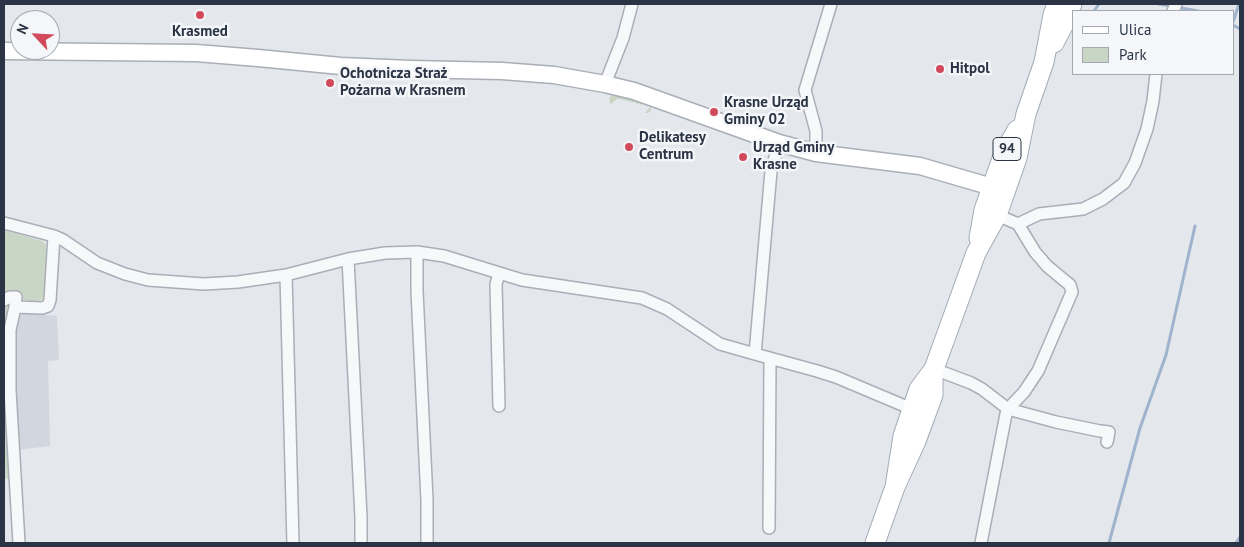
<!DOCTYPE html>
<meta charset="utf-8">
<style>
body{margin:0}
#map{position:relative;width:1244px;height:547px;overflow:hidden;background:#e4e7ec;font-family:"PT Sans",sans-serif}
canvas{display:block}
.frame{position:absolute;inset:0;border:5px solid #2b3445;pointer-events:none}
.legend{position:absolute;left:1072px;top:10px;width:162px;height:65px;box-sizing:border-box;background:#f4f6f9;border:1px solid #a4a8b1;margin:0;padding:6px 9px;list-style:none;font-size:15px;color:#2b3445}
.legend li{display:flex;align-items:center;gap:10px;height:25px}
.legend b{width:25px;border:1px solid #a4a8b1}
.north{position:absolute;left:10px;top:10px;width:50px;height:50px;box-sizing:border-box;background:#f4f6f9;border:1px solid #a4a8b1;border-radius:50%;rotate:295deg;font-size:14px;font-weight:700;line-height:20px;text-align:center;color:#2b3445}
.north::after{content:'';display:block;margin:auto;width:18px;height:22px;background:#d1495b;clip-path:polygon(50% 0,100% 100%,50% 72%,0 100%)}
</style>
<div id="map">
<canvas width="1244" height="547"></canvas>
<div class="frame"></div>
<ul class="legend">
<li><b style="height:6px;background:#fff"></b>Ulica</li>
<li><b style="height:14px;background:#c9d6c5"></b>Park</li>
</ul>
<div class="north">N</div>
</div>
<script>
const ctx = document.querySelector('canvas').getContext('2d');
ctx.lineJoin = 'round';
function fillPath(path, color) {
  ctx.fillStyle = color;
  ctx.fill(path, 'evenodd');
}
function toPath(rows) {
  const path = new Path2D();
  for (const r of rows) {
    path.moveTo(r[0], r[1]);
    for (let i = 2; i < r.length; i += 2) path.lineTo(r[i], r[i + 1]);
  }
  return path;
}
function stroke(path, color, width, dash) {
  ctx.strokeStyle = color;
  ctx.lineWidth = width;
  ctx.lineCap = dash ? 'butt' : 'round';
  ctx.setLineDash(dash || []);
  ctx.stroke(path);
}
function drawText(font, color, halo, rows, align = 'center') {
  ctx.font = font + ' "PT Sans",sans-serif';
  ctx.lineWidth = 5;
  ctx.setLineDash([]);
  ctx.textBaseline = 'middle';
  ctx.strokeStyle = halo;
  ctx.fillStyle = color;
  for (const [text, x, y, turn = 0] of rows) {
    ctx.save();
    ctx.translate(x, y);
    ctx.rotate((+turn || 0) * Math.PI / 180);
    ctx.textAlign = isNaN(turn) ? turn : align;
    if (halo) ctx.strokeText(text, 0, 0);
    ctx.fillText(text, 0, 0);
    ctx.restore();
  }
}
fillPath(toPath([
 [23,313,57,316,59,360,48,361,50,446,16,450,14,342,17,319]
]), '#d2d6de');
fillPath(toPath([
 [614,93,651,105,651,111,648,113,645,113,650,107,647,105,646,106,643,103,641,105,639,103,637,104,634,101,633,103,630,101,629,102,626,100,624,101,622,99,620,100,618,98,611,104,610,103,609,98],
 [4,230,42,241,45,243,48,253,47,294,43,299,36,302,14,299,8,302,5,359,11,478,4,479]
]), '#c9d6c5');
stroke(toPath([
 [1159,4,1198,11],
 [1094,11,1099,4],
 [1233,22,1239,4],
 [1233,25,1240,29],
 [1109,543,1140,428,1166,355,1195,226],
 [1236,543,1240,537]
]), '#9fb4cc', 3);
const street = toPath([
 [1173,11,1176,4],
 [605,84,623,38,632,4],
 [816,153,816,131,805,90,831,4],
 [997,215,1018,224,1039,214,1083,209,1103,199,1124,183,1135,163,1147,129,1153,101,1156,74],
 [4,223,54,236,63,240,97,263,125,274,148,280,204,284,238,282,286,275,348,259,385,253,417,252,444,256,522,280,642,298,667,309,720,344,755,354,817,371,836,377,912,409,917,409],
 [1018,224,1035,252,1047,266,1070,285,1072,292,1038,371,1024,392,1008,409,1056,422,1100,431,1109,432,1107,442],
 [417,252,417,291,427,500,427,543],
 [348,259,361,517,361,543],
 [286,275,293,543],
 [4,300,10,297,16,297,15,307],
 [755,354,771,171,779,143],
 [934,369,971,383,982,389,1008,409,1006,414,981,543],
 [499,406,496,284,499,274],
 [769,528,770,358],
 [19,543,10,390,10,330,15,307,42,308,48,306,50,300,54,236]
]);
const secondary = toPath([
 [4,51,196,53,258,58,341,66,410,69,502,71,554,75,605,84,634,91,779,143,816,153,920,166,992,187,1004,182]
]);
const primary = toPath([
 [1054,43,1066,20,1072,4],
 [979,238,984,210,1004,153,1017,130],
 [895,487,903,436,919,389,934,369,976,253,997,215,1017,158,1026,114,1044,62,1053,15,1057,4],
 [875,543,895,487,916,441,933,395,933,371]
]);
stroke(street, '#a9aeb7', 14);
stroke(secondary, '#a9aeb7', 19);
stroke(primary, '#a3abb8', 21);
stroke(street, '#f7f8fa', 11);
stroke(secondary, '#fff', 16);
stroke(primary, '#fff', 19);
for (const [x, y, r, color] of [
 [200,15,5,"#d1495b"],
 [940,69,5,"#d1495b"],
 [330,83,5,"#d1495b"],
 [714,112,5,"#d1495b"],
 [629,147,5,"#d1495b"],
 [743,157,5,"#d1495b"]
]) {
  const dot = new Path2D();
  dot.arc(x, y, r, 0, 2 * Math.PI);
  ctx.fillStyle = color;
  ctx.fill(dot);
  stroke(dot, '#f4f6f9', 2);
}
for (const [x, y, w] of [
 [1007,149,28]
]) {
  const box = new Path2D();
  box.roundRect(x - w / 2, y - 11.5, w, 23, 4);
  ctx.fillStyle = '#f4f6f9';
  ctx.fill(box);
  stroke(box, '#2b3445', 1);
}
drawText('bold 14px', '#2b3445', null, [
 ["94",1007,149]
]);
drawText('bold 15px', '#2b3445', '#f4f6f9', [
 ["Krasmed",200,32,"center"],
 ["Hitpol",950,69],
 ["Ochotnicza Straż",340,74],
 ["Pożarna w Krasnem",340,91],
 ["Krasne Urząd",724,103],
 ["Gminy 02",724,120],
 ["Delikatesy",639,138],
 ["Centrum",639,155],
 ["Urząd Gminy",753,148],
 ["Krasne",753,165]
], 'left');
</script>
